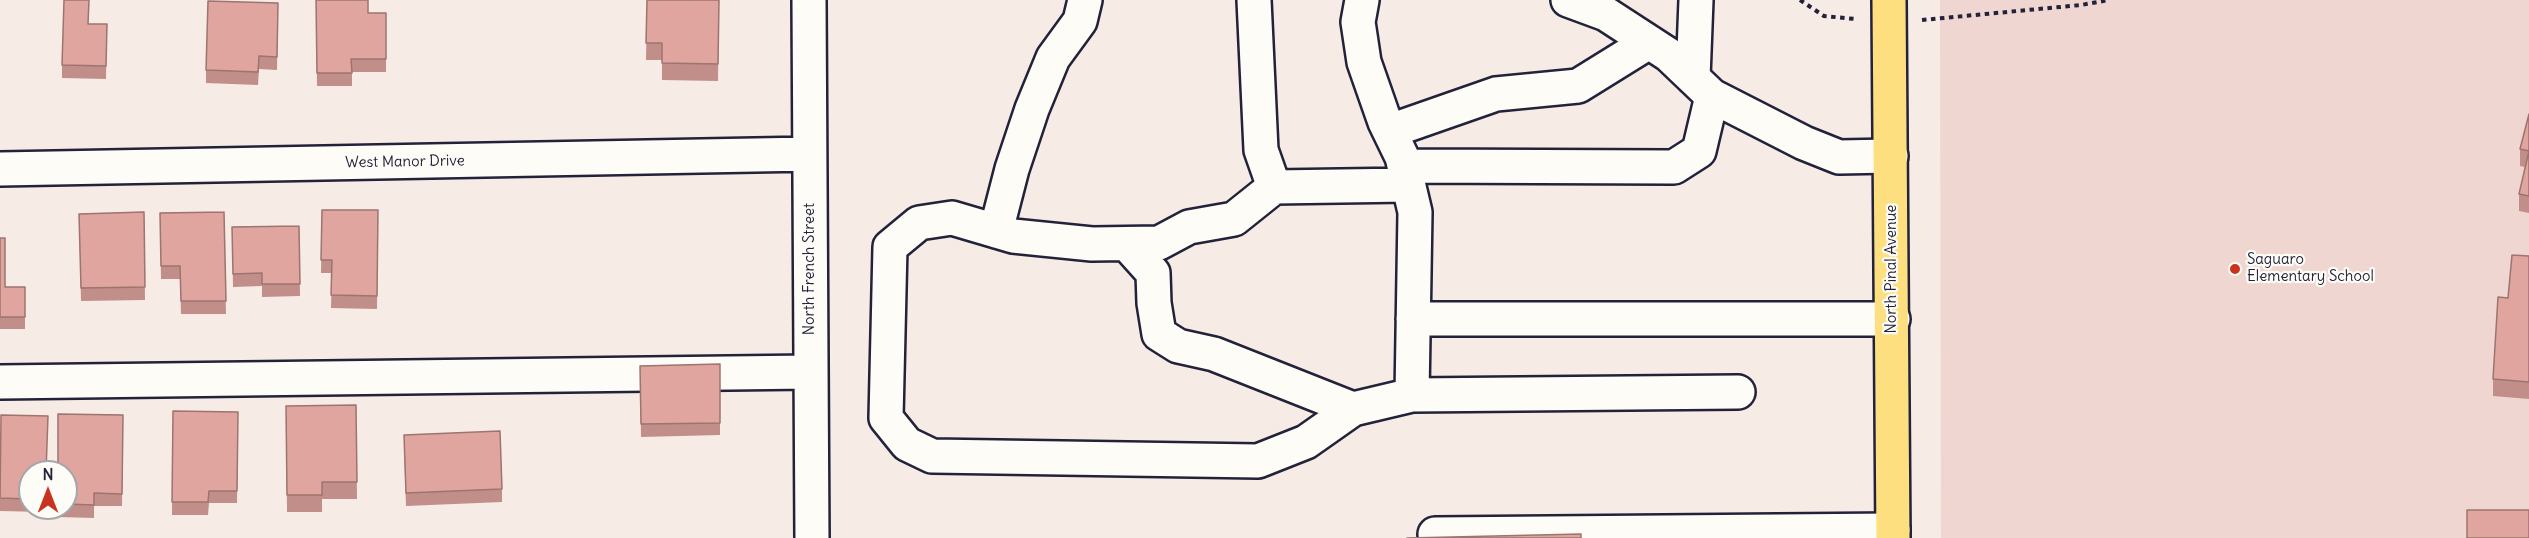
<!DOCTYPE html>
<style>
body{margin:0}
#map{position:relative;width:2529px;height:538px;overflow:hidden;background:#f7ebe5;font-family:Delius,sans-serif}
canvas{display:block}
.north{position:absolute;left:18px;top:460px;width:60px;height:60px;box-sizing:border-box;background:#fdfcf7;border:2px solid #a5a5ac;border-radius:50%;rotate:0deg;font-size:16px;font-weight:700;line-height:24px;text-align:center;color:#22223b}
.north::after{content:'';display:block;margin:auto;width:21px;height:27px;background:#c8321e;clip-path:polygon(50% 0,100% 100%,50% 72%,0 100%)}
</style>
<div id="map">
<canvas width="2529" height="538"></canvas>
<div class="north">N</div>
</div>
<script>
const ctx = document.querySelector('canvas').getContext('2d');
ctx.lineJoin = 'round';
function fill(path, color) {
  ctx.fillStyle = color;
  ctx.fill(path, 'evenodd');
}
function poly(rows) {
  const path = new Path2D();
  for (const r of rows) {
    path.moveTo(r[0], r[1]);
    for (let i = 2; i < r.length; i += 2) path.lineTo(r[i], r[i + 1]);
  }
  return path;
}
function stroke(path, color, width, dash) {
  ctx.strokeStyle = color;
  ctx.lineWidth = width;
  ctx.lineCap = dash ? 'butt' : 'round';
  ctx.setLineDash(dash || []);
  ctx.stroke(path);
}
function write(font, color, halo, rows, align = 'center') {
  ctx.font = font + ' Delius,sans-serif';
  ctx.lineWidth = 4.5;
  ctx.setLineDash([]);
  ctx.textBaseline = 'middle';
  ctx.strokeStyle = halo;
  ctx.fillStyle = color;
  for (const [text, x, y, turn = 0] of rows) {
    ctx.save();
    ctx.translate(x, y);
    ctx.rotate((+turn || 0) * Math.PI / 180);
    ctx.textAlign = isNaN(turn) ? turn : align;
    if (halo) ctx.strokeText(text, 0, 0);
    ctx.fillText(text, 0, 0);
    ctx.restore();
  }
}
const built = poly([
 [1940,0,2529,0,2529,538,1941,538]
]);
const path = poly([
 [1800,0,1824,16,1855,19],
 [1922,20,2081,5,2109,0]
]);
const minor = poly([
 [809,0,812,538],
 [1254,0,1261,150,1274,187],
 [1362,0,1358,22,1364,62,1385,122,1402,157,1415,212,1412,395],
 [1568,0,1606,14,1669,55,1712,96,1804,143,1839,157,1891,156],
 [1693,78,1696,0],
 [1390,131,1496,94,1578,86,1649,42],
 [1404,166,1674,167,1699,151,1712,96],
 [0,169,809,154],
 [1408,185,1274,187,1234,219,1189,227,1159,243,1092,244,1013,236,952,218,919,223,890,247,886,418,907,444,932,456,1258,461,1306,442,1353,409,1412,395,1738,392],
 [996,231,1012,169,1032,109,1053,58,1080,21,1085,0],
 [1127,244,1153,273,1154,303,1159,334,1178,346,1214,354,1353,409],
 [1413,319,1893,319],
 [0,382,810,372],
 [1435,534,1893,530]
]);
const major = poly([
 [1889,0,1893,538]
]);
const wall = poly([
 [316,0,368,13,386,13,386,72,352,72,352,86,317,86],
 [647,0,719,0,718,81,662,80,662,60,646,60],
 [278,3,277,70,259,69,258,85,206,83,206,70],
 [89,24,107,24,106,79,62,78,62,65],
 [2529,114,2529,213,2519,211,2519,194,2525,167,2520,166,2520,149],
 [322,210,378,210,377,309,331,308,332,273,321,273],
 [144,212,145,300,81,301,79,214],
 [224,212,226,314,181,314,180,279,161,279,160,213],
 [299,226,300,296,262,297,262,286,233,287,232,227],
 [0,238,5,287,25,287,25,329,0,329],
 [2529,256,2529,399,2493,396,2493,379,2508,298],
 [720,364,720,435,641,437,640,366],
 [356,405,357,499,322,499,322,512,287,512,286,406],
 [173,411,238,412,237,503,209,503,208,515,172,515],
 [123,415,122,506,94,506,94,518,58,517,58,508,66,508,66,472],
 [0,440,30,472,30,508,45,508,45,512,0,511],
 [404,448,502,489,502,502,406,506]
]);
const building = poly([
 [64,0,89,0,88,24,107,24,106,66,62,65,64,0],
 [316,0,368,0,368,13,386,13,386,59,351,59,352,73,317,73,316,0],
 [647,0,719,0,718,64,662,63,662,43,646,43,647,0],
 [208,1,278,3,277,57,259,56,258,72,206,70,208,1],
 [2529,114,2529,196,2519,194,2529,151,2520,149,2529,114],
 [322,210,378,210,377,296,331,295,332,260,321,260,322,210],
 [144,212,145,287,81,288,79,214,144,212],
 [224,212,226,301,181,301,180,266,161,266,160,213,224,212],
 [299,226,300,284,262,284,262,273,233,274,232,227,299,226],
 [0,238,5,238,5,287,25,287,25,317,0,317,0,238],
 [2512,255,2529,256,2529,382,2493,379,2498,297,2508,298,2512,255],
 [720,364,720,423,641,424,640,366,720,364],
 [356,405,357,482,322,482,322,495,287,495,286,406,356,405],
 [173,411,238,412,237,491,209,491,208,502,172,502,173,411],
 [58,414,123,415,122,494,94,493,94,505,66,504,66,472,58,472,58,414],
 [1,415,48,416,46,472,30,472,30,499,0,498,1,415],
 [500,431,502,489,406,493,404,435,500,431],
 [2467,510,2529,510,2529,538,2467,538,2467,510],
 [1581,534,1581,538,1407,538,1581,534]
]);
const markers = [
 [2235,269,6,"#c8321e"]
];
const streetNames = [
 ["West Manor Drive",405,162,-1],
 ["North French Street",810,269,-90],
 ["North Pinal Avenue",1892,269,-90]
];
const poiNames = [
 ["Saguaro",2247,260],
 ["Elementary School",2247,277]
];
fill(built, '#f0d6d0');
stroke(minor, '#22223b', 38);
stroke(major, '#22223b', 38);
stroke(path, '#22223b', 4, [4.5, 4.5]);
stroke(minor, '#fdfcf7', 33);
stroke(major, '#fedf80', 33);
fill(wall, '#c18e89');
fill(building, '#e0a59f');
stroke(building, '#9d746f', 1.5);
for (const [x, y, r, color] of markers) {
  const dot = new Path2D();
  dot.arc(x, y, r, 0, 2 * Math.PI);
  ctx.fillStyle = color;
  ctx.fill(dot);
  stroke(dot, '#fdfcf7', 2);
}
write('15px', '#22223b', '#fdfcf7', streetNames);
write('15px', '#22223b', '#fdfcf7', poiNames, 'left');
</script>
